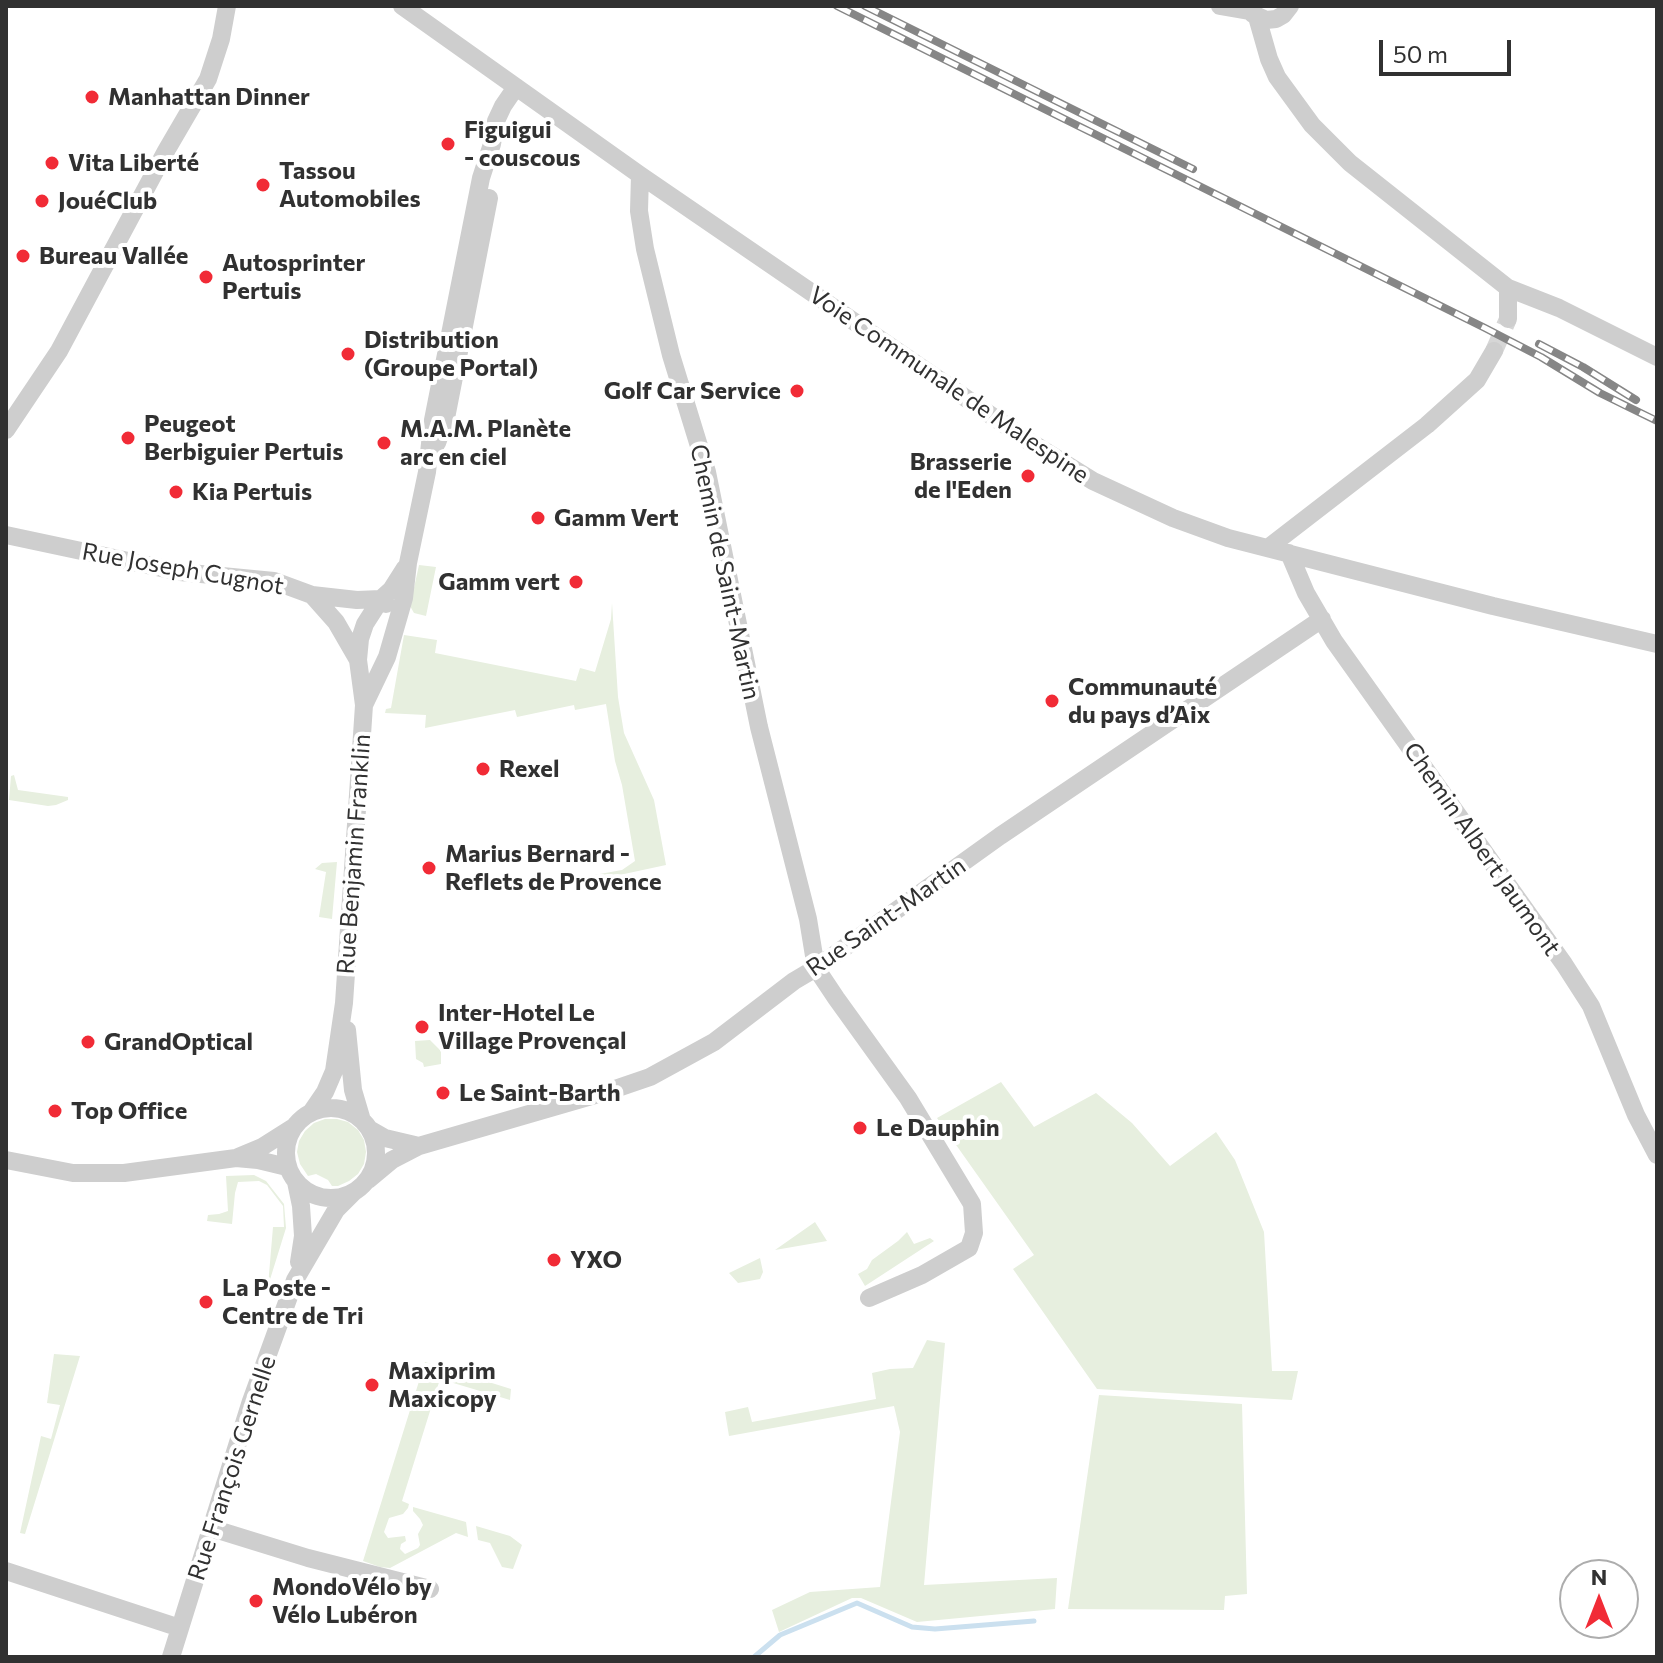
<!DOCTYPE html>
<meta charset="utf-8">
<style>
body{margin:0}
#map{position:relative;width:1663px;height:1663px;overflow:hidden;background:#fff;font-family:Commissioner,sans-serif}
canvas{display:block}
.frame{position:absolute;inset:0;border:8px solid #313131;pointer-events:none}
.north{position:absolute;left:1559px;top:1559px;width:80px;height:80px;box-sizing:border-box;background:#fff;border:2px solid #adadad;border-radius:50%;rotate:0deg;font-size:22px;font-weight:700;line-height:32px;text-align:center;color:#313131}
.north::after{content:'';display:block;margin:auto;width:28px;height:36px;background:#f12b36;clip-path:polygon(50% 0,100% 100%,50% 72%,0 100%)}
.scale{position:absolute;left:1379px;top:40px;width:132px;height:36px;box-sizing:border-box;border:4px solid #313131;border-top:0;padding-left:10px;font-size:24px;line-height:28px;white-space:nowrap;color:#313131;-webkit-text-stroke:6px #fff;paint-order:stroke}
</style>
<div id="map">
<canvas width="1663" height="1663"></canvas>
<div class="frame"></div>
<div class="north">N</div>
<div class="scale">50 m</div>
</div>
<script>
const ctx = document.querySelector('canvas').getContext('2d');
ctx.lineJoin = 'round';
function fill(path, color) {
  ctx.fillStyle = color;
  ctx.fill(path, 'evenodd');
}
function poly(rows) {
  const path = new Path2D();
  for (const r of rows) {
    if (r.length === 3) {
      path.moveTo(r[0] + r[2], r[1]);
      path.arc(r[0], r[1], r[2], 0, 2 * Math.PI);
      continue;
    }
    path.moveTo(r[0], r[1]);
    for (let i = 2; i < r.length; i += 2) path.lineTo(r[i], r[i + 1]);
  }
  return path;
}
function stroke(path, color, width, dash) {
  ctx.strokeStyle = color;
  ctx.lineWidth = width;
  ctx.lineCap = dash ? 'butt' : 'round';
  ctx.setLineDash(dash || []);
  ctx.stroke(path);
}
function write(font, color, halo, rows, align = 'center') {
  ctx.font = font + ' Commissioner,sans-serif';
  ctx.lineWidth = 8;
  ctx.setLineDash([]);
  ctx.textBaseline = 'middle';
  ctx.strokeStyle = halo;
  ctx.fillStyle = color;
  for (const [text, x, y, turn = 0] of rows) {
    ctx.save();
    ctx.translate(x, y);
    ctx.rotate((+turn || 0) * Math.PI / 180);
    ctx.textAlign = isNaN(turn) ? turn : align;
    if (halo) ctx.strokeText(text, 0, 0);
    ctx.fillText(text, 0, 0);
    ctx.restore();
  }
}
const green = poly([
 [419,565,436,567,426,616,414,613,410,606],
 [612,603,618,697,624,733,654,800,666,865,573,885,572,879,622,870,635,861,622,785,615,761,606,704,575,710,574,705,517,717,515,710,425,728,426,715,385,713,386,709,391,708,404,635,437,640,435,653,576,681,580,668,595,672,611,619],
 [14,775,18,790,68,797,68,800,56,805,48,806,9,800,11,776],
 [337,862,332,919,319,917,326,872,315,869,322,863],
 [430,1040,441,1051,441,1064,424,1067,423,1063,416,1059,415,1041],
 [1001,1082,1034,1127,1096,1093,1132,1123,1170,1166,1216,1132,1235,1160,1264,1232,1272,1371,1298,1371,1292,1400,1097,1389,1013,1269,1034,1255,937,1118],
 [325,1119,337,1119,348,1122,358,1130,364,1140,366,1152,364,1164,358,1174,349,1181,338,1186,332,1186,328,1180,316,1174,308,1176,300,1164,297,1152,299,1141,305,1131,314,1123],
 [254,1175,266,1181,284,1204,286,1228,268,1286,273,1227,284,1227,283,1206,267,1185,259,1181,238,1182,235,1193,232,1224,207,1221,208,1215,219,1214,228,1211,226,1176],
 [815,1222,827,1241,775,1250],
 [907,1232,914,1244,930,1238,934,1241,865,1286,858,1274,867,1269,872,1260,898,1241],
 [760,1258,763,1272,760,1279,738,1283,729,1273],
 [927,1340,945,1343,924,1585,1057,1578,1055,1609,917,1622,861,1598,852,1598,779,1632,772,1610,810,1592,880,1587,900,1432,894,1406,729,1436,725,1412,748,1407,752,1422,876,1399,872,1373,890,1369,913,1368],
 [54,1354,80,1356,25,1534,20,1533,41,1436,51,1439,60,1405,47,1403],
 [425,1362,511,1389,510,1400,440,1379,402,1501,409,1504,408,1508,403,1514,389,1518,384,1532,388,1538,405,1536,406,1541,401,1544,400,1549,405,1554,418,1548,420,1545,418,1534,423,1525,420,1519,413,1511,413,1507,466,1522,468,1537,456,1533,390,1568,380,1567,363,1561],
 [1099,1395,1242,1404,1247,1594,1225,1596,1224,1610,1068,1609],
 [476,1526,510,1536,522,1545,513,1569,502,1567,490,1543,478,1540]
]);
const stream = poly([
 [754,1657,780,1635,857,1603,912,1627,935,1629,1034,1621]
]);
const minorTunnel = poly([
 [1494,351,1508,319]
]);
const minor = poly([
 [402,6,640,175,1027,440,1093,481,1173,518,1228,538,1493,606,1657,644],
 [1220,6,1249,11],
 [1246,6,1253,14,1266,20,1276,19,1283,15,1290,6],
 [1257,17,1269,59,1277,77,1312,125,1350,163,1508,288,1559,308,1657,357],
 [640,175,639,211,645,249,671,355,707,472,759,727,808,919,816,968,836,998,908,1098,972,1204,974,1233,969,1248,922,1275,869,1298],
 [1508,319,1508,288],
 [6,430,59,351,166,151,208,79,221,39,227,6],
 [437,443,446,418,489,198],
 [6,535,180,572,274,581,312,595,357,600,381,599,386,604],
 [1269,547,1427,425,1477,380,1494,351],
 [1289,553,1306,593,1334,641,1564,964,1591,1006,1636,1115,1657,1155],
 [312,595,336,622,358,660],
 [364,705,387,657,404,598,408,563,427,472,432,425,481,178,492,144,496,121,503,106,516,87],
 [347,1030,353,1090,361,1117],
 [331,1153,45],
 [312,1111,325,1092,334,1071,344,1003,364,705,358,660,360,639,365,624,381,599,391,590,405,568],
 [371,1130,385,1138,419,1146],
 [238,1157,262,1147,292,1128],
 [6,1160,73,1173,124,1173,236,1158,258,1160,287,1167],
 [368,1180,392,1160,419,1146,612,1090,650,1077,714,1042,794,981,816,968,1000,836,1322,619],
 [296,1182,301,1206,303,1236,299,1262],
 [211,1528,308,1558,430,1589],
 [6,1571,180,1628],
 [171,1657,251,1401,295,1280,336,1210,355,1191]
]);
const rail = poly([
 [837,6,1485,328,1541,357,1600,393,1657,421],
 [865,6,1193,169],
 [1539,344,1583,367,1636,400]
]);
const markers = [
 [92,97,8,"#f12b36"],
 [448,144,8,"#f12b36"],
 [52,163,8,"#f12b36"],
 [263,185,8,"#f12b36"],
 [42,201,8,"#f12b36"],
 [23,256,8,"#f12b36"],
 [206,277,8,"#f12b36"],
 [348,354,8,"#f12b36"],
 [797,391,8,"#f12b36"],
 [128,438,8,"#f12b36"],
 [384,443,8,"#f12b36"],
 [1028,476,8,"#f12b36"],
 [176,492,8,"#f12b36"],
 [538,518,8,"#f12b36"],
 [576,582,8,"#f12b36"],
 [1052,701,8,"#f12b36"],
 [483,769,8,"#f12b36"],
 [429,868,8,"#f12b36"],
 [422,1027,8,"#f12b36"],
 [88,1042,8,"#f12b36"],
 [443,1093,8,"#f12b36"],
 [55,1111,8,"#f12b36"],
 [860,1128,8,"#f12b36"],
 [554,1260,8,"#f12b36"],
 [206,1302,8,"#f12b36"],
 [372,1385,8,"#f12b36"],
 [256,1601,8,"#f12b36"]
];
const poiNames = [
 ["Manhattan Dinner",108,97],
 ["Figuigui",464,130],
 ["- couscous",464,158],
 ["Vita Liberté",68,163],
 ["Tassou",279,171],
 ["Automobiles",279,199],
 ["JouéClub",58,201],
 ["Bureau Vallée",39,256],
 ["Autosprinter",222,263],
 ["Pertuis",222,291],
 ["Distribution",364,340],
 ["(Groupe Portal)",364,368],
 ["Golf Car Service",781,391,"right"],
 ["Peugeot",144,424],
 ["Berbiguier Pertuis",144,452],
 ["M.A.M. Planète",400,429],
 ["arc en ciel",400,457],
 ["Brasserie",1012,462,"right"],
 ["de l'Eden",1012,490,"right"],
 ["Kia Pertuis",192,492],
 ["Gamm Vert",554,518],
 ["Gamm vert",560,582,"right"],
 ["Communauté",1068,687],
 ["du pays d’Aix",1068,715],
 ["Rexel",499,769],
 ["Marius Bernard -",445,854],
 ["Reflets de Provence",445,882],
 ["Inter-Hotel Le",438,1013],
 ["Village Provençal",438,1041],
 ["GrandOptical",104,1042],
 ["Le Saint-Barth",459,1093],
 ["Top Office",71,1111],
 ["Le Dauphin",876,1128],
 ["YXO",570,1260],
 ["La Poste -",222,1288],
 ["Centre de Tri",222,1316],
 ["Maxiprim",388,1371],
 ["Maxicopy",388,1399],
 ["MondoVélo by",272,1587],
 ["Vélo Lubéron",272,1615]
];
const streetNames = [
 ["Voie Communale de Malespine",949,385,34],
 ["Rue Joseph Cugnot",183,569,10],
 ["Chemin de Saint-Martin",725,572,78],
 ["Chemin Albert Jaumont",1482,849,55],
 ["Rue Benjamin Franklin",354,854,-86],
 ["Rue Saint-Martin",886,917,-35],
 ["Rue François Gernelle",232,1468,-72]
];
fill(green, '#e7efdf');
stroke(stream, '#cbe0ef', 5);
stroke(minorTunnel, '#d6d6d6', 18, [18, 9]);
stroke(minor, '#cecece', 18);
stroke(rail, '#868686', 8);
stroke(rail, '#fff', 5, [15]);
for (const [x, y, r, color] of markers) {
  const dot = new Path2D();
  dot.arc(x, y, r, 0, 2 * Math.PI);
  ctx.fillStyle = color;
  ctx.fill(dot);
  stroke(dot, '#fff', 3);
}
write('bold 24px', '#313131', '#fff', poiNames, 'left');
write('24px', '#313131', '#fff', streetNames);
</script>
